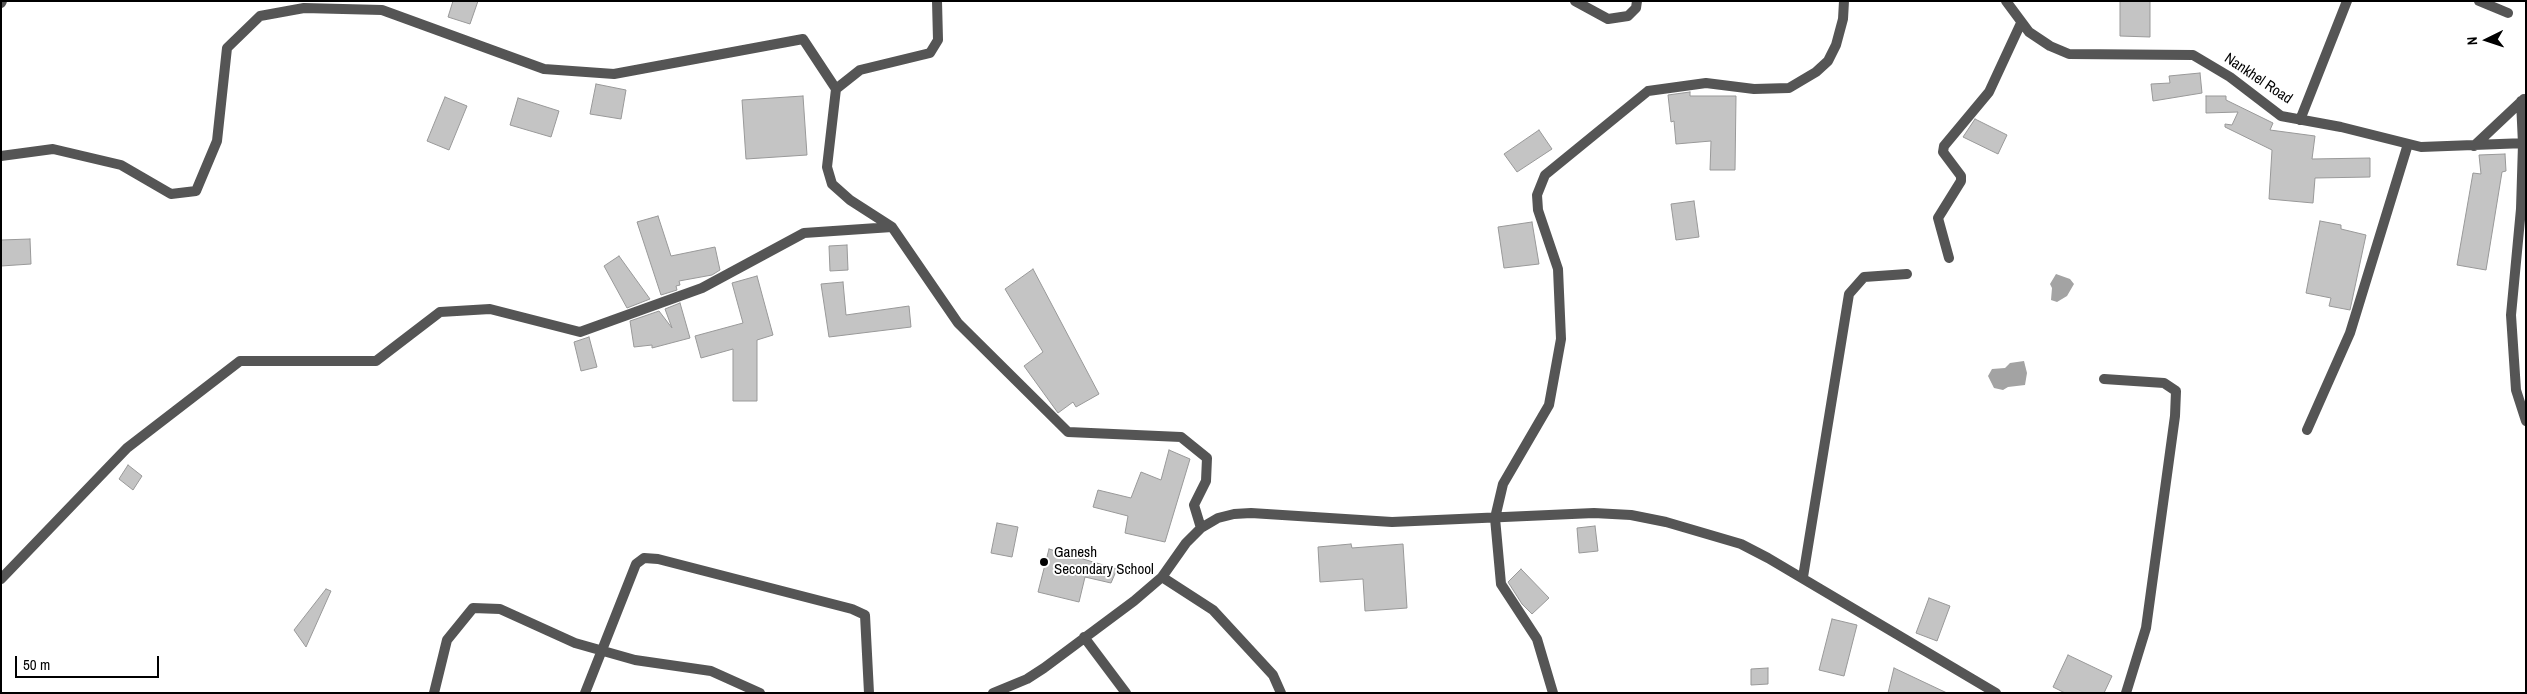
<!DOCTYPE html>
<style>
body{margin:0}
#map{position:relative;width:2527px;height:694px;overflow:hidden;background:#fff;font-family:"Archivo Narrow",sans-serif}
canvas{display:block}
.frame{position:absolute;inset:0;border:2px solid #000;pointer-events:none}
.north{position:absolute;left:2462px;top:15px;width:50px;height:50px;-webkit-text-stroke:4px #fff;paint-order:stroke;rotate:266deg;font-size:14px;font-weight:700;line-height:20px;text-align:center;color:#000}
.north::after{content:'';display:block;margin:auto;width:18px;height:22px;background:#000;clip-path:polygon(50% 0,100% 100%,50% 72%,0 100%)}
.scale{position:absolute;left:15px;top:656px;width:144px;height:22px;box-sizing:border-box;border:2px solid #000;border-top:0;padding-left:6px;font-size:15px;line-height:18px;white-space:nowrap;color:#000;-webkit-text-stroke:4px #fff;paint-order:stroke}
</style>
<div id="map">
<canvas width="2527" height="694"></canvas>
<div class="frame"></div>
<div class="north">N</div>
<div class="scale">50 m</div>
</div>
<script>
const ctx = document.querySelector('canvas').getContext('2d');
ctx.lineJoin = 'round';
function fill(path, color) {
  ctx.fillStyle = color;
  ctx.fill(path, 'evenodd');
}
function poly(rows) {
  const path = new Path2D();
  for (const r of rows) {
    path.moveTo(r[0], r[1]);
    for (let i = 2; i < r.length; i += 2) path.lineTo(r[i], r[i + 1]);
  }
  return path;
}
function stroke(path, color, width, dash) {
  ctx.strokeStyle = color;
  ctx.lineWidth = width;
  ctx.lineCap = dash ? 'butt' : 'round';
  ctx.setLineDash(dash || []);
  ctx.stroke(path);
}
function write(font, color, halo, rows, align = 'center') {
  ctx.font = font + ' "Archivo Narrow",sans-serif';
  ctx.lineWidth = 4;
  ctx.setLineDash([]);
  ctx.textBaseline = 'middle';
  ctx.strokeStyle = halo;
  ctx.fillStyle = color;
  for (const [text, x, y, turn = 0] of rows) {
    ctx.save();
    ctx.translate(x, y);
    ctx.rotate((+turn || 0) * Math.PI / 180);
    ctx.textAlign = isNaN(turn) ? turn : align;
    if (halo) ctx.strokeText(text, 0, 0);
    ctx.fillText(text, 0, 0);
    ctx.restore();
  }
}
const water = poly([
 [2056,274,2070,279,2074,284,2067,296,2057,302,2051,300,2052,288,2050,284],
 [2024,361,2027,373,2025,385,2008,387,2003,390,1994,388,1988,376,1992,369,2005,368,2010,363]
]);
const building = poly([
 [453,1,478,1,470,24,448,17,453,1],
 [2120,1,2150,1,2150,37,2120,36,2120,1],
 [2200,73,2202,93,2153,101,2151,84,2170,83,2169,76,2200,73],
 [596,84,626,90,621,119,590,114,596,84],
 [1690,92,1690,96,1736,96,1735,170,1710,170,1711,141,1676,144,1674,121,1671,122,1668,95,1690,92],
 [803,96,807,155,746,159,742,100,803,96],
 [2206,96,2226,96,2226,100,2273,123,2270,130,2315,136,2312,159,2370,158,2370,177,2315,178,2313,203,2269,199,2272,150,2225,127,2225,124,2232,125,2238,112,2206,113,2206,96],
 [445,97,467,106,449,150,427,141,445,97],
 [518,98,559,111,551,137,510,125,518,98],
 [1975,119,2007,135,1998,154,1963,137,1975,119],
 [1539,130,1552,149,1517,172,1504,154,1539,130],
 [2505,154,2506,171,2502,172,2486,270,2457,265,2473,173,2481,174,2479,155,2505,154],
 [1694,201,1699,237,1676,240,1671,204,1694,201],
 [658,216,671,256,715,247,720,270,712,275,679,281,680,285,676,286,677,290,661,295,637,222,658,216],
 [2320,221,2341,225,2341,229,2366,235,2350,310,2329,306,2331,298,2306,293,2320,221],
 [1532,222,1539,264,1504,268,1498,227,1532,222],
 [30,239,31,264,1,266,1,240,30,239],
 [847,245,848,270,830,271,829,246,847,245],
 [619,256,650,299,627,308,604,266,619,256],
 [1033,269,1099,394,1076,407,1073,402,1058,413,1024,366,1043,352,1005,289,1033,269],
 [757,276,773,335,757,340,757,401,733,401,733,349,701,358,695,336,743,323,732,283,757,276],
 [843,282,846,315,909,306,911,327,829,337,821,284,843,282],
 [680,303,690,338,652,348,652,345,634,347,630,321,659,311,672,328,665,309,680,303],
 [589,337,597,367,581,371,574,342,589,337],
 [1169,450,1190,459,1165,542,1125,533,1128,516,1093,507,1098,490,1131,498,1141,472,1161,480,1169,450],
 [128,465,142,476,133,490,119,479,128,465],
 [997,523,1018,527,1012,557,991,553,997,523],
 [1595,526,1598,551,1579,553,1577,528,1595,526],
 [1351,544,1352,548,1403,544,1407,608,1365,611,1363,579,1320,582,1318,547,1351,544],
 [1049,549,1117,569,1111,583,1085,577,1079,602,1038,592,1049,549],
 [1521,569,1549,598,1532,614,1522,604,1508,582,1521,569],
 [326,589,331,591,306,647,294,630,326,589],
 [1929,598,1950,606,1937,641,1916,633,1929,598],
 [1832,619,1857,625,1844,676,1819,670,1832,619],
 [2068,655,2112,676,2104,693,2065,693,2053,687,2068,655],
 [1768,668,1768,684,1751,685,1751,669,1768,668],
 [1894,668,1947,693,1888,693,1894,668]
]);
const minor = poly([
 [1575,1,1608,19,1628,16,1636,8,1637,1],
 [2006,1,2029,32,2050,46,2069,54,2193,55,2230,77,2281,116,2341,127,2421,147,2526,143],
 [2479,1,2508,13],
 [1,3,2,1],
 [836,89,860,70,930,53,938,40,937,1],
 [2521,101,2523,144,2521,209,2511,315,2516,390,2526,421],
 [2300,120,2347,1],
 [2474,146,2524,99],
 [1,156,53,149,121,165,171,194,196,191,217,141,227,48,260,16,304,8,382,10,544,69,614,74,803,39,836,89,827,167,832,184,850,200,892,227],
 [1949,258,1938,218,1961,181,1961,176,1943,152,1944,146,1989,92,2021,23],
 [2104,379,2164,383,2176,391,2175,416,2146,628,2126,693],
 [2307,430,2350,333,2408,144],
 [1162,577,1213,610,1273,675,1281,693],
 [1803,577,1849,294,1864,277,1907,274],
 [1,579,127,448,240,361,376,361,440,312,490,309,580,332,702,288,804,233,892,227,958,323,1068,432,1181,437,1207,458,1206,481,1194,505,1201,528],
 [1084,637,1126,693],
 [434,693,447,640,473,608,500,609,575,643,635,660,711,671,760,693],
 [585,693,636,564,644,558,658,559,852,609,865,615,869,693],
 [993,693,1027,679,1044,668,1134,601,1162,577,1186,543,1201,528,1218,518,1234,514,1251,513,1392,522,1594,513,1631,515,1666,522,1741,544,1768,558,1996,693],
 [1553,693,1537,639,1501,584,1495,518,1503,484,1549,405,1561,339,1558,269,1538,210,1537,195,1545,175,1648,91,1706,83,1754,89,1789,88,1816,72,1828,61,1836,45,1843,19,1844,1]
]);
const markers = [
 [1044,562,5,"#000"]
];
const streetNames = [
 ["Nankhel Road",2258,79,34]
];
const poiNames = [
 ["Ganesh",1054,553],
 ["Secondary School",1054,570]
];
fill(water, '#a3a3a3');
fill(building, '#c4c4c4');
stroke(building, '#999', 1);
stroke(minor, '#555', 10);
for (const [x, y, r, color] of markers) {
  const dot = new Path2D();
  dot.arc(x, y, r, 0, 2 * Math.PI);
  ctx.fillStyle = color;
  ctx.fill(dot);
  stroke(dot, '#fff', 2);
}
write('15px', '#000', '#fff', streetNames);
write('15px', '#000', '#fff', poiNames, 'left');
</script>
